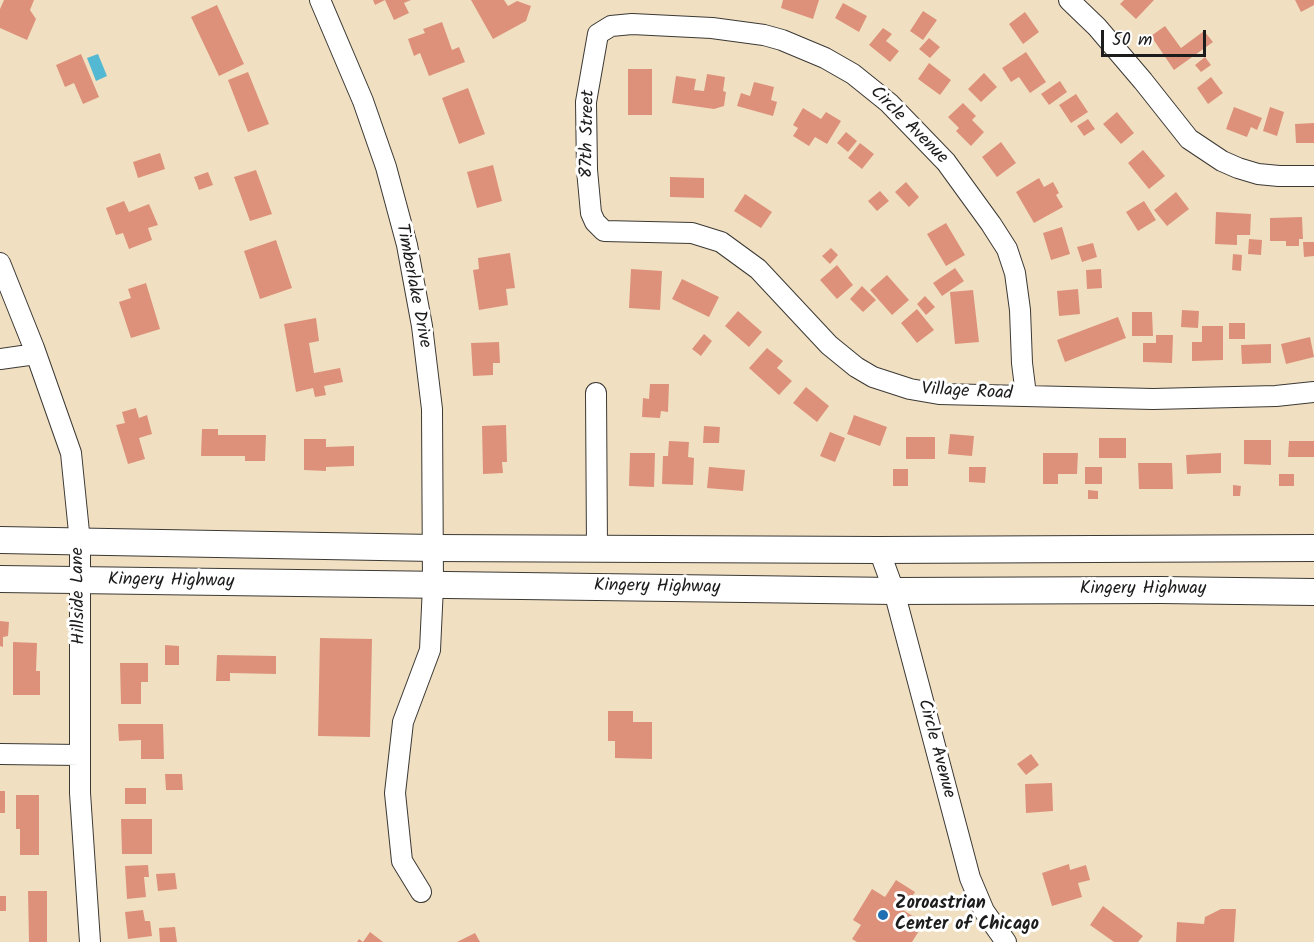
<!DOCTYPE html>
<style>
body{margin:0}
#map{position:relative;width:1314px;height:942px;overflow:hidden;background:#f0e0c1;font-family:Kalam,sans-serif}
canvas{display:block}
.scale{position:absolute;left:1101px;top:30px;width:105px;height:27px;box-sizing:border-box;border:3px solid #1c1c1c;border-top:0;padding-left:8px;font-size:18px;line-height:21px;white-space:nowrap;color:#1c1c1c;-webkit-text-stroke:4px #fff;paint-order:stroke}
</style>
<div id="map">
<canvas width="1314" height="942"></canvas>
<div class="scale">50 m</div>
</div>
<script>
const ctx = document.querySelector('canvas').getContext('2d');
ctx.lineJoin = 'round';
function fill(path, color) {
  ctx.fillStyle = color;
  ctx.fill(path, 'evenodd');
}
function poly(rows) {
  const path = new Path2D();
  for (const r of rows) {
    path.moveTo(r[0], r[1]);
    for (let i = 2; i < r.length; i += 2) path.lineTo(r[i], r[i + 1]);
  }
  return path;
}
function stroke(path, color, width, dash) {
  ctx.strokeStyle = color;
  ctx.lineWidth = width;
  ctx.lineCap = dash ? 'butt' : 'round';
  ctx.setLineDash(dash || []);
  ctx.stroke(path);
}
function write(font, color, halo, rows, align = 'center') {
  ctx.font = font + ' Kalam,sans-serif';
  ctx.lineWidth = 6;
  ctx.setLineDash([]);
  ctx.textBaseline = 'middle';
  ctx.strokeStyle = halo;
  ctx.fillStyle = color;
  for (const [text, x, y, turn = 0] of rows) {
    ctx.save();
    ctx.translate(x, y);
    ctx.rotate((+turn || 0) * Math.PI / 180);
    ctx.textAlign = isNaN(turn) ? turn : align;
    if (halo) ctx.strokeText(text, 0, 0);
    ctx.fillText(text, 0, 0);
    ctx.restore();
  }
}
const water = poly([
 [98,54,107,76,96,81,87,58]
]);
const building = poly([
 [4,0,34,0,30,10,36,19,27,40,0,28,0,9],
 [373,0,411,0,404,3,409,13,394,20,385,0,375,5],
 [471,0,504,0,508,6,517,1,531,6,526,21,493,39],
 [783,0,819,0,813,19,781,8],
 [1124,0,1154,0,1136,19,1120,4],
 [1295,0,1314,0,1314,5,1301,12],
 [843,3,867,16,859,32,835,18],
 [217,5,244,64,219,76,191,17],
 [923,11,937,20,923,40,910,31],
 [1025,12,1039,32,1023,44,1009,24],
 [442,22,452,50,459,47,465,62,429,76,420,53,414,56,408,39,425,33,423,29],
 [1165,26,1181,48,1204,31,1213,42,1174,70,1151,36],
 [883,28,892,34,886,41,899,51,890,62,869,45],
 [929,38,940,47,930,58,919,49],
 [1026,52,1046,82,1030,93,1019,77,1011,82,1002,68],
 [81,54,99,97,83,104,74,83,65,87,56,65],
 [1205,57,1211,65,1201,72,1195,65],
 [929,63,951,80,940,95,918,79],
 [628,69,652,69,652,115,628,115],
 [248,72,269,124,248,132,228,80],
 [984,73,997,87,981,102,968,89],
 [707,74,725,77,723,91,726,92,724,106,714,109,672,103,676,76,696,79,694,90,704,91],
 [1211,77,1223,93,1208,104,1197,88],
 [1060,81,1067,92,1049,105,1041,94],
 [754,82,774,87,771,100,777,102,773,116,737,106,741,93,750,96],
 [468,88,485,134,459,144,442,98],
 [1076,94,1088,112,1071,123,1059,105],
 [963,103,976,116,972,120,984,132,971,146,956,131,959,128,948,117],
 [1234,107,1262,118,1257,130,1251,127,1247,137,1226,129],
 [1270,107,1284,112,1277,136,1263,131],
 [803,108,821,119,826,112,841,121,827,144,815,137,809,146,793,136,798,128,793,125],
 [1117,112,1134,133,1121,144,1103,124],
 [1088,119,1095,129,1084,136,1077,126],
 [1314,123,1314,143,1296,143,1295,124],
 [846,132,857,141,848,152,837,143],
 [1001,142,1016,163,997,177,982,157],
 [860,143,874,154,862,169,848,158],
 [1143,150,1165,176,1149,189,1128,163],
 [160,153,165,169,138,178,133,162],
 [493,165,502,201,477,208,467,172],
 [256,170,272,214,250,221,234,177],
 [208,172,213,185,199,190,194,177],
 [670,177,704,178,704,198,670,197],
 [1039,178,1044,187,1053,182,1059,193,1056,195,1063,207,1034,223,1016,192],
 [906,182,919,197,909,207,895,192],
 [880,191,889,201,877,211,868,201],
 [1176,192,1189,209,1167,226,1154,210],
 [745,194,772,212,761,228,734,211],
 [124,201,129,212,149,204,158,225,148,228,152,240,129,249,123,233,116,235,106,208],
 [1144,201,1156,220,1138,231,1126,212],
 [1216,212,1251,214,1250,235,1237,235,1237,245,1215,244],
 [1302,217,1303,239,1299,239,1299,246,1286,246,1286,241,1270,241,1270,218],
 [946,223,965,255,946,266,927,234],
 [1062,227,1070,254,1051,260,1043,233],
 [1249,239,1262,240,1261,255,1248,254],
 [276,240,292,288,260,299,244,251],
 [1303,242,1314,242,1314,256,1304,257],
 [1093,243,1097,257,1082,262,1077,247],
 [831,248,838,255,830,264,822,256],
 [510,253,515,288,506,289,508,305,479,310,473,270,479,269,478,258],
 [1233,254,1242,255,1241,271,1232,270],
 [837,265,853,285,837,299,820,280],
 [955,268,964,281,942,296,933,283],
 [631,269,662,271,660,310,629,308],
 [1101,269,1102,288,1087,289,1086,270],
 [887,275,909,300,892,315,870,290],
 [682,279,719,297,709,317,672,299],
 [146,283,160,329,131,338,119,302,131,298,128,289],
 [862,286,876,300,863,312,850,299],
 [1078,289,1080,314,1059,316,1057,291],
 [973,290,979,342,955,344,950,292],
 [925,296,935,307,926,315,917,304],
 [917,309,934,330,917,343,901,323],
 [1182,310,1199,311,1198,328,1181,327],
 [738,311,762,332,749,347,725,326],
 [1132,312,1152,312,1153,336,1132,336],
 [1118,317,1126,338,1065,362,1057,340],
 [316,318,319,341,309,343,314,373,340,368,343,382,324,386,326,395,315,397,313,388,296,392,284,324],
 [1229,323,1245,323,1245,339,1229,339],
 [1202,326,1223,326,1223,360,1192,361,1192,342,1202,342],
 [704,334,712,341,701,356,692,349],
 [1156,335,1173,335,1172,363,1143,362,1143,343,1156,343],
 [1310,337,1314,357,1286,364,1281,344],
 [499,342,500,363,493,363,493,375,473,376,471,343],
 [1271,344,1271,363,1242,364,1241,345],
 [767,348,783,361,777,368,792,381,779,395,749,368],
 [650,384,669,384,668,412,661,411,660,418,642,417,643,398,649,399],
 [806,387,829,406,817,422,793,403],
 [136,408,139,418,147,415,152,434,139,438,145,459,128,464,116,425,125,423,122,412],
 [854,415,887,427,880,446,847,434],
 [506,425,507,462,502,462,503,473,483,474,482,426],
 [704,426,720,427,719,443,703,443],
 [202,429,218,429,218,435,266,435,265,461,245,461,245,456,201,456],
 [830,432,845,438,835,462,820,456],
 [950,434,974,436,972,456,948,454],
 [906,437,935,437,935,459,906,459],
 [1099,438,1126,438,1126,458,1099,458],
 [304,439,326,439,326,447,354,446,354,466,326,467,326,471,304,470],
 [1244,440,1271,440,1271,465,1244,464],
 [669,441,689,442,688,457,694,458,693,485,662,484,663,456,668,456],
 [1289,441,1314,441,1314,457,1288,457],
 [630,453,655,453,654,487,629,486],
 [1043,453,1078,453,1077,474,1058,474,1058,484,1043,484],
 [1221,453,1221,473,1187,474,1186,455],
 [1138,463,1172,463,1173,489,1139,489],
 [709,467,745,470,743,491,707,488],
 [969,467,986,467,985,483,969,482],
 [1085,467,1102,467,1102,484,1085,484],
 [893,469,908,469,908,486,893,486],
 [1279,474,1294,474,1294,486,1279,486],
 [1233,485,1241,486,1240,496,1233,496],
 [1088,490,1098,491,1098,499,1088,499],
 [0,621,9,622,8,636,3,637,3,647,0,646],
 [320,638,372,639,370,737,318,736],
 [13,642,37,643,36,671,40,671,40,695,13,695],
 [165,645,179,646,179,665,165,665],
 [217,655,276,656,276,674,230,673,230,681,216,681],
 [120,663,148,663,148,682,141,682,141,704,121,704],
 [608,711,633,711,633,722,652,722,652,759,615,758,615,741,608,741],
 [118,724,163,724,164,759,141,759,141,740,119,741],
 [1031,754,1039,765,1026,775,1017,764],
 [165,774,182,774,183,790,166,790],
 [1052,783,1053,811,1026,813,1025,784],
 [125,788,146,788,146,804,125,804],
 [0,791,5,791,5,813,0,813],
 [16,795,39,795,39,855,20,855,20,829,16,829],
 [121,819,152,819,152,854,122,854],
 [1069,864,1070,870,1086,865,1090,880,1078,883,1082,897,1052,906,1042,873],
 [148,865,149,877,144,877,146,897,127,899,125,866],
 [175,873,177,889,158,891,156,874],
 [896,880,915,892,903,910,924,923,912,942,857,942,852,939,861,925,853,920,872,889,885,897],
 [28,891,47,891,47,942,29,942],
 [0,896,6,896,6,911,0,911],
 [1103,906,1143,936,1138,942,1114,942,1090,925],
 [1221,909,1236,909,1234,942,1176,942,1177,922,1204,924,1205,917],
 [143,910,145,921,150,921,152,936,128,939,125,912],
 [175,927,177,942,160,942,159,928],
 [370,932,383,942,357,942,359,939,363,942],
 [475,933,480,942,457,942]
]);
const minor = poly([
 [320,0,363,101,386,167,407,245,422,326,432,409,433,586,430,650,403,722,395,793,402,861,421,892],
 [1069,0,1097,27,1143,81,1189,139,1222,161,1238,168,1258,174,1279,176,1314,176],
 [0,263,34,348,71,453,80,542,80,793,90,942],
 [0,359,36,354],
 [596,393,597,548],
 [1026,395,1022,363,1020,310,1015,273,1007,249,991,224,946,162,889,103,853,74,825,58,782,40,764,35,712,28,632,24,611,26,598,34,586,102,587,170,591,213,595,222,604,231,692,233,721,242,758,269,829,345,856,367,873,377,910,389,939,394,1153,399,1276,396,1314,392],
 [879,550,894,591,970,878,984,911,1006,942],
 [0,754,80,755]
]);
const major = poly([
 [0,540,433,548,879,550,1314,548],
 [0,579,894,591,1160,590,1314,592]
]);
const markers = [
 [883,915,6,"#1f6fb2"]
];
const streetNames = [
 ["Circle Avenue",908,126,45],
 ["87th Street",589,134,-89],
 ["Timberlake Drive",412,286,79],
 ["Village Road",967,393,3],
 ["Kingery Highway",171,582,1],
 ["Kingery Highway",657,588,1],
 ["Kingery Highway",1143,590],
 ["Hillside Lane",80,596,-91],
 ["Circle Avenue",935,749,75]
];
const poiNames = [
 ["Zoroastrian",895,905],
 ["Center of Chicago",895,926]
];
fill(water, '#53b8d1');
fill(building, '#dd917b');
stroke(minor, '#3c3935', 22);
stroke(major, '#3c3935', 28);
stroke(minor, '#fff', 20);
stroke(major, '#fff', 26);
for (const [x, y, r, color] of markers) {
  const dot = new Path2D();
  dot.arc(x, y, r, 0, 2 * Math.PI);
  ctx.fillStyle = color;
  ctx.fill(dot);
  stroke(dot, '#fff', 2);
}
write('18px', '#1c1c1c', '#fff', streetNames);
write('bold 18px', '#1c1c1c', '#fff', poiNames, 'left');
</script>
